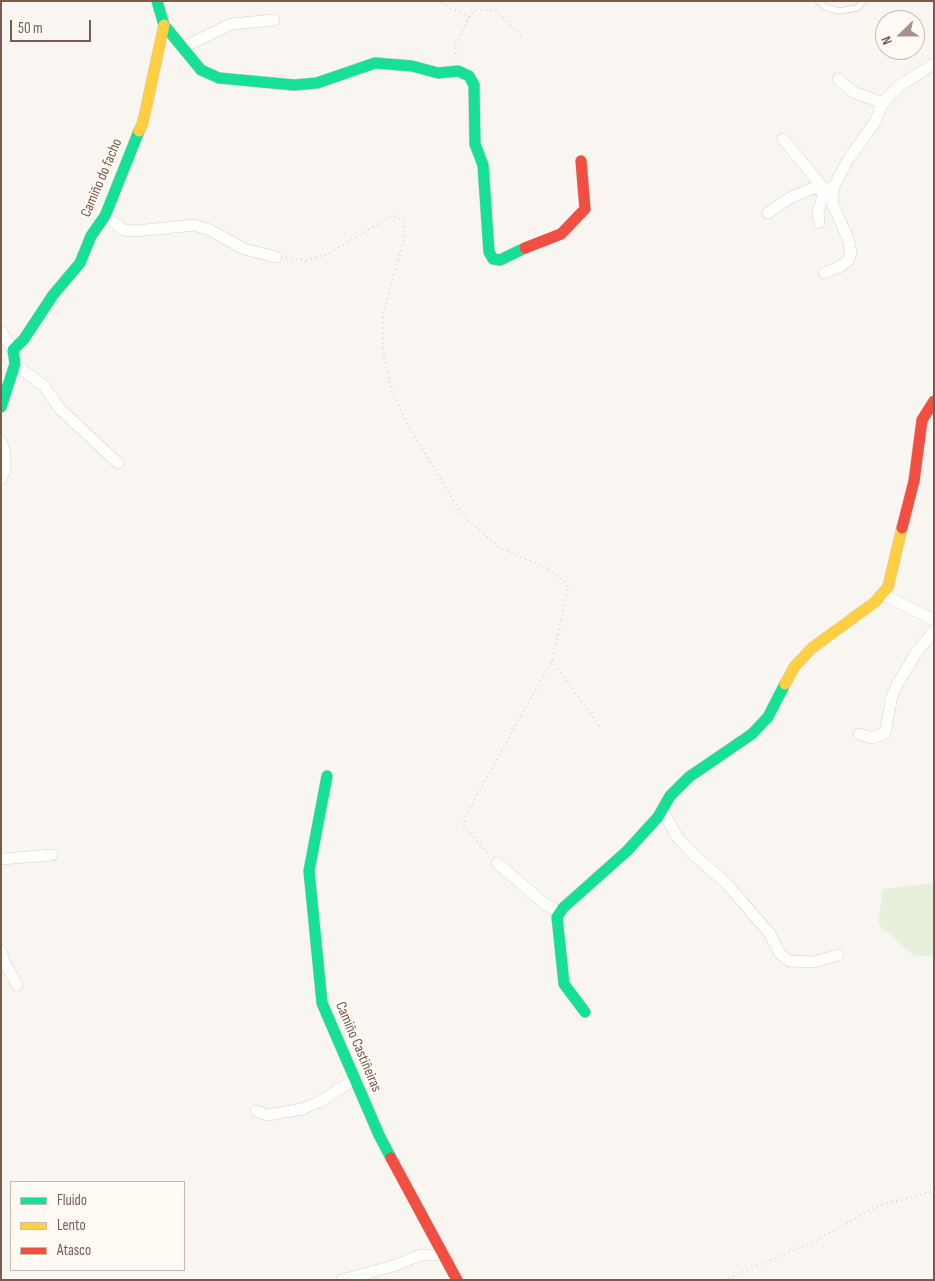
<!DOCTYPE html>
<meta charset="utf-8">
<style>
body{margin:0}
#map{position:relative;width:935px;height:1281px;overflow:hidden;background:#f9f5f0;font-family:"Sofia Sans Condensed",sans-serif}
canvas{display:block}
.frame{position:absolute;inset:0;border:2px solid #7a5c4d;pointer-events:none}
.legend{position:absolute;left:10px;top:1181px;width:175px;height:90px;box-sizing:border-box;background:#fffaf3;border:1px solid #cabbb1;margin:0;padding:6px 9px;list-style:none;font-size:15px;color:#7a5c4d}
.legend li{display:flex;align-items:center;gap:10px;height:25px}
.legend b{width:25px;border:1px solid #cabbb1}
.north{position:absolute;left:875px;top:10px;width:50px;height:50px;box-sizing:border-box;background:#fffaf3;border:1px solid #cabbb1;border-radius:50%;rotate:248deg;font-size:14px;font-weight:700;line-height:20px;text-align:center;color:#7a5c4d}
.north::after{content:'';display:block;margin:auto;width:18px;height:22px;background:#a69286;clip-path:polygon(50% 0,100% 100%,50% 72%,0 100%)}
.scale{position:absolute;left:10px;top:20px;width:81px;height:22px;box-sizing:border-box;border:2px solid #7a5c4d;border-top:0;padding-left:6px;font-size:15px;line-height:18px;white-space:nowrap;color:#7a5c4d;-webkit-text-stroke:4px #fffaf3;paint-order:stroke}
</style>
<div id="map">
<canvas width="935" height="1281"></canvas>
<div class="frame"></div>
<ul class="legend">
<li><b style="height:6px;background:#16e098"></b>Fluido</li>
<li><b style="height:6px;background:#ffcf43"></b>Lento</li>
<li><b style="height:6px;background:#f24e42"></b>Atasco</li>
</ul>
<div class="north">N</div>
<div class="scale">50 m</div>
</div>
<script>
const ctx = document.querySelector('canvas').getContext('2d');
ctx.lineJoin = 'round';
function fill(path, color) {
  ctx.fillStyle = color;
  ctx.fill(path, 'evenodd');
}
function poly(rows) {
  const path = new Path2D();
  for (const r of rows) {
    path.moveTo(r[0], r[1]);
    for (let i = 2; i < r.length; i += 2) path.lineTo(r[i], r[i + 1]);
  }
  return path;
}
function stroke(path, color, width, dash) {
  ctx.strokeStyle = color;
  ctx.lineWidth = width;
  ctx.lineCap = dash ? 'butt' : 'round';
  ctx.setLineDash(dash || []);
  ctx.stroke(path);
}
function write(font, color, halo, rows, align = 'center') {
  ctx.font = font + ' "Sofia Sans Condensed",sans-serif';
  ctx.lineWidth = 5;
  ctx.setLineDash([]);
  ctx.textBaseline = 'middle';
  ctx.strokeStyle = halo;
  ctx.fillStyle = color;
  for (const [text, x, y, turn = 0] of rows) {
    ctx.save();
    ctx.translate(x, y);
    ctx.rotate((+turn || 0) * Math.PI / 180);
    ctx.textAlign = isNaN(turn) ? turn : align;
    if (halo) ctx.strokeText(text, 0, 0);
    ctx.fillText(text, 0, 0);
    ctx.restore();
  }
}
const green = poly([
 [934,883,934,956,915,957,878,924,883,889]
]);
const path = poly([
 [437,1,469,17,455,45,456,59],
 [469,17,475,10,495,10,524,38],
 [286,258,306,260,326,255,388,218,395,216,404,221,405,236,383,314,383,352,392,392,408,425,463,516,500,548,546,568,566,583,568,589,552,660,464,819,464,826,489,855],
 [552,660,600,727],
 [724,1280,817,1240,877,1206,934,1191]
]);
const lane = poly([
 [818,1,825,7,839,11,857,8,864,1]
]);
const street = poly([
 [184,47,231,24,274,20],
 [838,79,853,92,883,103],
 [783,139,825,190,818,212,819,223],
 [768,213,788,199,813,188,825,190,834,186,848,160,875,122,883,103,899,86,934,64],
 [105,216,124,230,136,231,194,225,210,230,244,249,276,257],
 [824,273,839,267,848,261,851,252,848,238,832,203,834,186],
 [1,331,13,350],
 [15,364,44,386,60,409,118,463],
 [1,442,5,452,5,470,1,479],
 [882,594,934,620],
 [859,734,872,738,885,733,892,696,898,683,916,653,934,631],
 [662,810,678,838,695,856,727,884,770,934,780,954,789,961,814,962,838,955],
 [1,859,52,855],
 [497,863,546,905,560,912],
 [1,951,4,961,17,985],
 [256,1111,268,1115,302,1109,319,1102,355,1079],
 [342,1280,393,1266,421,1255,444,1255]
]);
const fast = poly([
 [157,1,164,25,201,70,219,78,294,85,317,83,375,63,412,66,438,73,458,71,469,76,474,85,475,144,483,165,489,252,493,259,500,260,525,248],
 [1,407,15,364,13,350,24,339,53,295,80,263,91,236,105,216,139,131],
 [327,776,309,871,322,1003,379,1135,391,1158],
 [585,1012,564,984,557,917,563,908,627,851,658,817,670,796,689,777,752,734,768,717,785,684]
]);
const slow = poly([
 [139,131,143,122,164,25],
 [785,684,795,666,812,648,875,602,888,587,902,528]
]);
const jam = poly([
 [525,248,561,234,585,209,581,161],
 [902,528,914,481,922,420,934,401],
 [391,1158,457,1280]
]);
const streetNames = [
 ["Camiño do facho",102,178,-67],
 ["Camiño Castiñeiras",358,1047,67]
];
fill(green, '#e7f0db');
stroke(lane, '#d7d1cb', 7);
stroke(street, '#d7d1cb', 12);
stroke(fast, '#d9d2cb', 12);
stroke(slow, '#d9d2cb', 12);
stroke(jam, '#d9d2cb', 12);
stroke(path, '#dcd5d0', 2, [1, 4]);
stroke(lane, '#fefefd', 5.5);
stroke(street, '#fefefd', 11);
stroke(fast, '#16e098', 11);
stroke(slow, '#ffcf43', 11);
stroke(jam, '#f24e42', 11);
write('15px', '#7a5c4d', '#fffaf3', streetNames);
</script>
